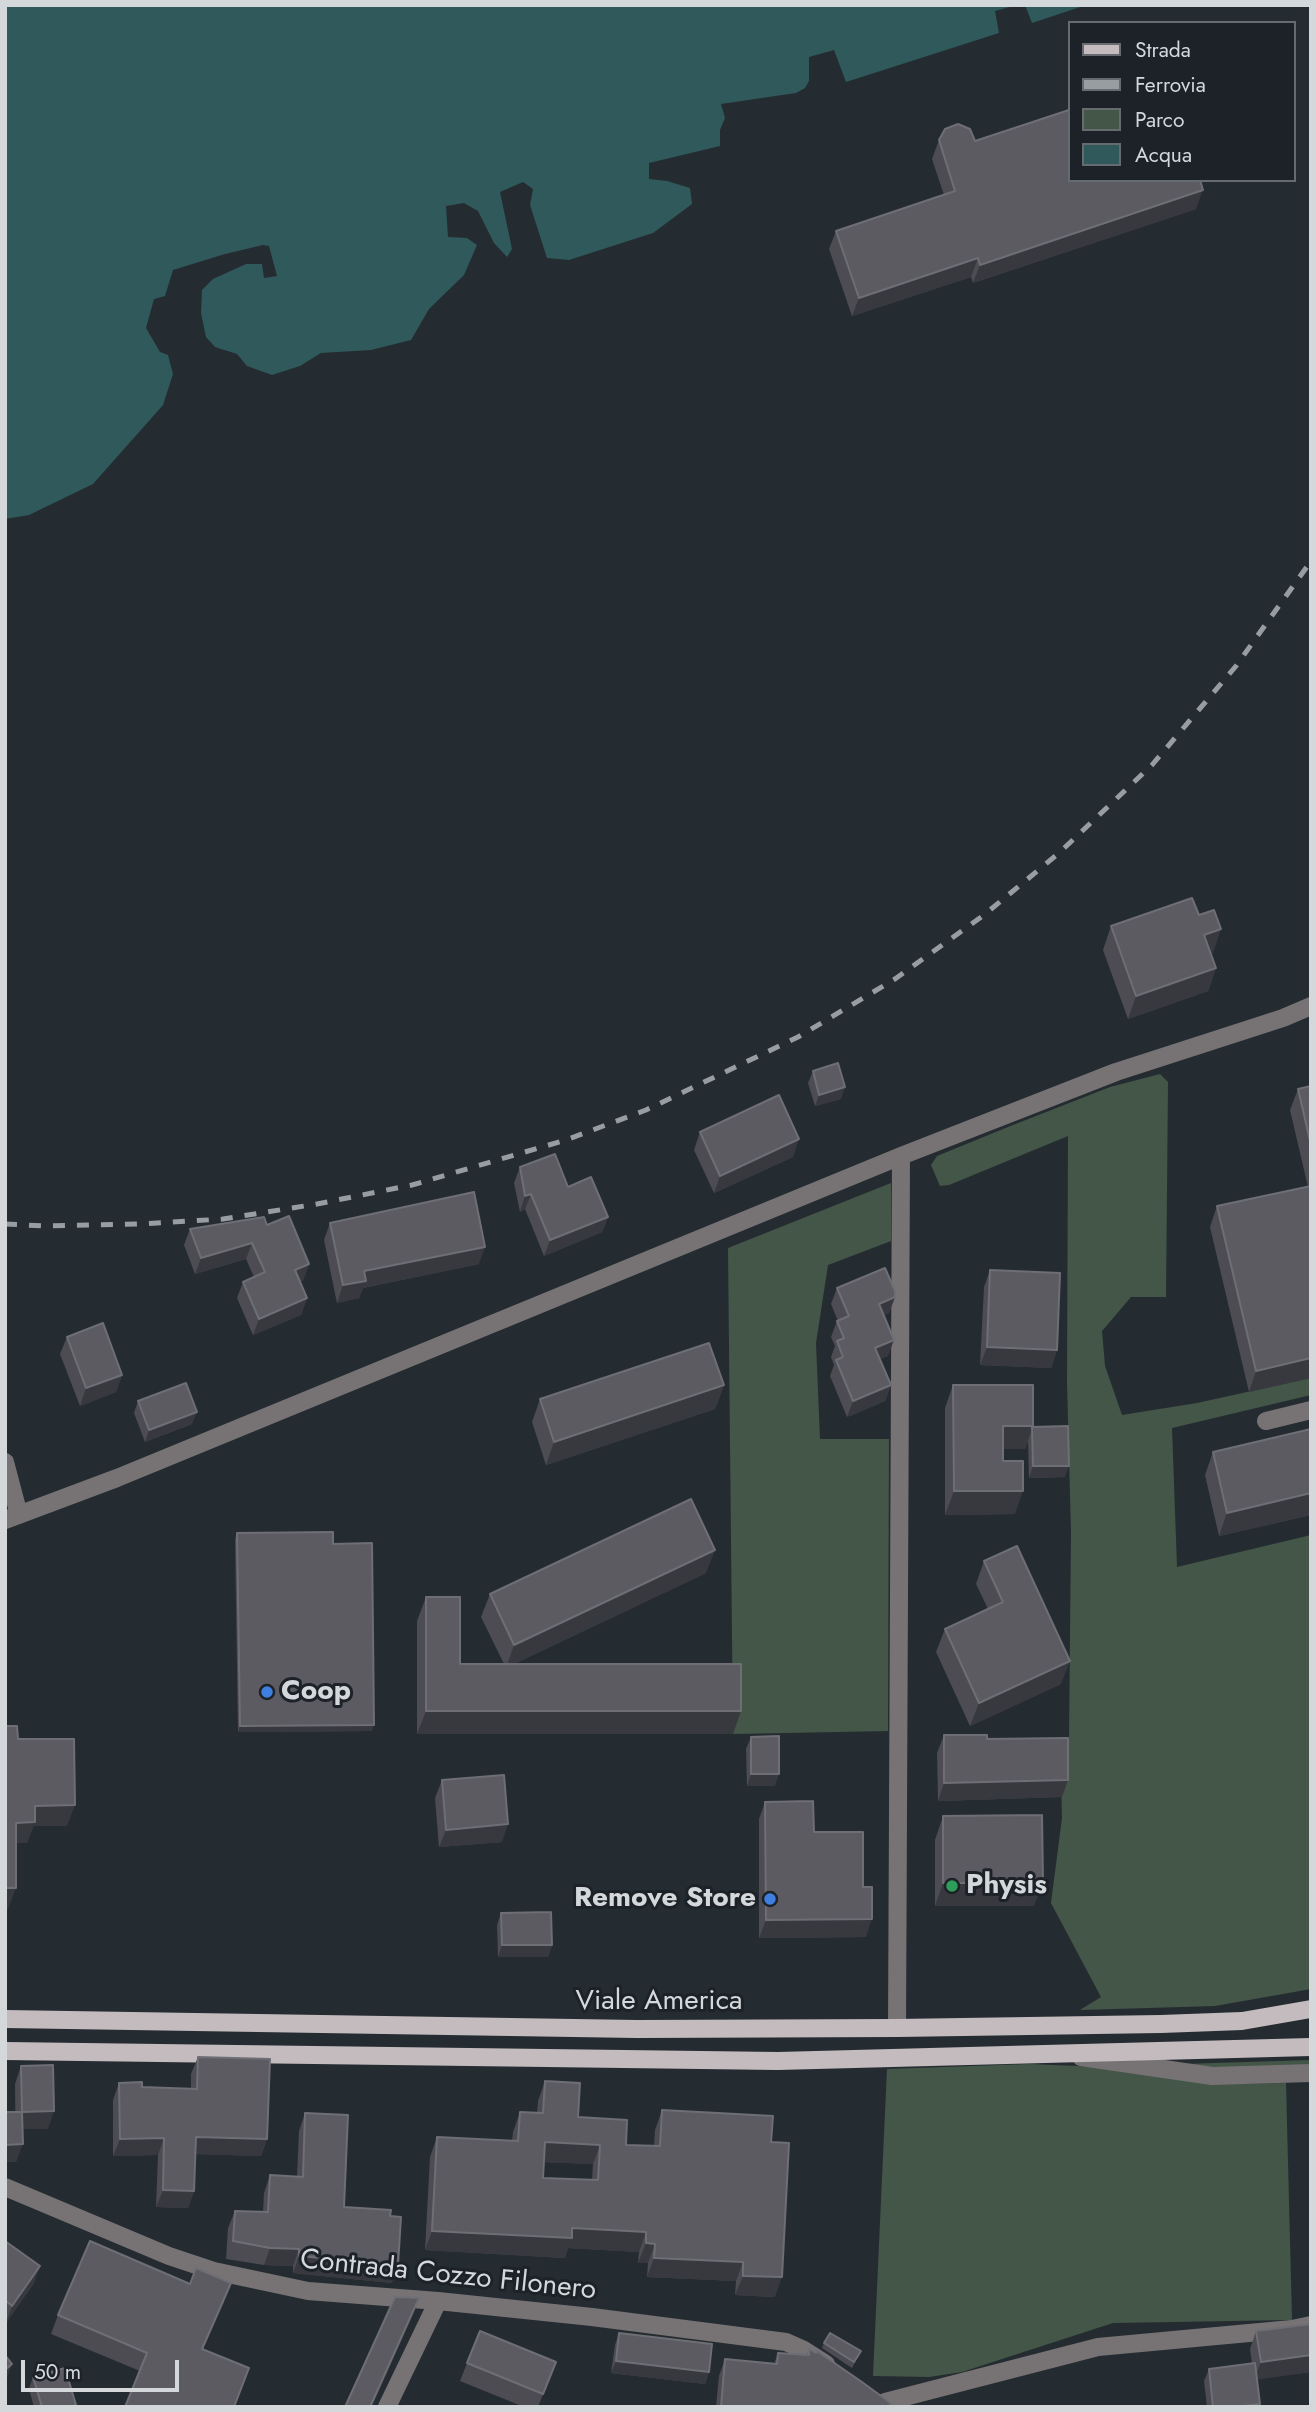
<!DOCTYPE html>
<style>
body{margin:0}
#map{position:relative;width:1316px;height:2412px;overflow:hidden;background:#252c31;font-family:Jost,sans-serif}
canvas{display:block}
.frame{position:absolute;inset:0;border:7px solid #d4d8db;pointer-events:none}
.legend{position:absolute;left:1068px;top:21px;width:228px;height:161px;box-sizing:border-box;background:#1c2227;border:2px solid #666b6f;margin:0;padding:9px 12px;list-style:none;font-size:21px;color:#d4d8db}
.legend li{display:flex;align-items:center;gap:14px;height:35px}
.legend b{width:35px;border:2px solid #666b6f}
.scale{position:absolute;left:21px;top:2360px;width:158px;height:32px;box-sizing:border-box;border:4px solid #d4d8db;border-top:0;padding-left:9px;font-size:21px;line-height:24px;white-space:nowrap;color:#d4d8db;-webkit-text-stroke:5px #1c2227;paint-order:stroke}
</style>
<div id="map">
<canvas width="1316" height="2412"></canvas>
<div class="frame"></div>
<ul class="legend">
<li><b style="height:9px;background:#c4bbbf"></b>Strada</li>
<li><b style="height:9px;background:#989da1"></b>Ferrovia</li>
<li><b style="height:19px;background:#445648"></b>Parco</li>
<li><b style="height:19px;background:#2f595b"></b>Acqua</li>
</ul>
<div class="scale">50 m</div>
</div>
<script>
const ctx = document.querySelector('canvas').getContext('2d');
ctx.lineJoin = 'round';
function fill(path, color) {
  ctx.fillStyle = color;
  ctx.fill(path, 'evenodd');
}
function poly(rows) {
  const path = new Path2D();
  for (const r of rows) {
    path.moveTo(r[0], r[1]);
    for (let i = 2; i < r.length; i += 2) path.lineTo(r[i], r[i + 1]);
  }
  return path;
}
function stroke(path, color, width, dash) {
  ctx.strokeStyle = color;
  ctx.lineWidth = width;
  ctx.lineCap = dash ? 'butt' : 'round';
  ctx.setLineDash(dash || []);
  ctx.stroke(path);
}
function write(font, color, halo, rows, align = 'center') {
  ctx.font = font + ' Jost,sans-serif';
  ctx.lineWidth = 6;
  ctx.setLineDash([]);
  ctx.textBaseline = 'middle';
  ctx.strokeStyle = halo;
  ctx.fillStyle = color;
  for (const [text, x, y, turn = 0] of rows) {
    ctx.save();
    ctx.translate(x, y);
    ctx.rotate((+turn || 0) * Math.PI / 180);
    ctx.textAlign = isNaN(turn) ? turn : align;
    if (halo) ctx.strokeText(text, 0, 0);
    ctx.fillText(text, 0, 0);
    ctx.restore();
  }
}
const green = poly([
 [1160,1074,1168,1082,1166,1297,1131,1297,1102,1331,1105,1366,1122,1415,1197,1403,1311,1378,1311,1395,1172,1428,1177,1567,1311,1535,1311,1989,1215,2006,1080,2010,1101,1997,1051,1903,1062,1818,1060,1742,1069,1741,1071,1533,1067,1381,1068,1136,949,1185,940,1186,931,1165,937,1156,1008,1127,1110,1087],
 [891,1183,891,1241,828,1265,816,1343,820,1439,889,1439,888,1731,733,1734,728,1248],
 [1311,2060,1311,2068,1217,2070,1182,2064],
 [1029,2064,1101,2067,1210,2084,1286,2083,1292,2320,1113,2323,962,2372,929,2377,873,2376,887,2069]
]);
const water = poly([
 [5,5,1017,5,995,11,999,33,846,82,834,50,809,57,809,81,805,88,796,93,721,104,725,118,720,130,720,146,649,163,649,179,667,181,690,188,692,204,653,233,569,260,547,258,530,205,533,189,523,182,500,192,512,249,507,257,494,243,478,211,464,203,446,206,448,237,467,238,477,245,464,275,429,309,411,340,371,350,321,353,300,366,272,375,247,366,237,354,215,347,206,337,201,313,202,290,213,279,246,264,262,264,264,278,277,276,269,246,263,245,225,254,173,270,165,296,154,299,146,328,160,352,168,355,173,374,163,405,93,484,29,515,5,519],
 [1025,5,1086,5,1032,23]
]);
const minor = poly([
 [1266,1421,1311,1410],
 [5,1462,19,1515],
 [5,1520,117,1478,901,1156,1116,1072,1283,1018,1311,1006],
 [897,2028,901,1156],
 [1081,2057,1212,2076,1311,2073],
 [5,2187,169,2256,214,2271,308,2291,438,2301,592,2317,786,2342,804,2350,826,2364],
 [885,2402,1098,2347,1292,2329,1311,2325],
 [387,2407,438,2301]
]);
const major = poly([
 [5,2019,637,2029,897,2028,1161,2024,1242,2021,1311,2009],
 [5,2051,778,2061,1311,2047]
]);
const rail = poly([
 [5,1224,46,1226,142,1224,223,1219,317,1204,412,1185,566,1140,646,1110,798,1037,895,979,984,915,1059,853,1152,765,1236,666,1311,561]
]);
const wall = poly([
 [939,140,975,141,1196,209,973,283,971,277,852,316,829,249,836,231,944,195,932,159],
 [1111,926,1213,953,1211,953,1216,968,1208,991,1128,1019,1103,950],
 [813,1071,841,1099,815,1106,808,1083],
 [1311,1086,1311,1378,1249,1392,1210,1227,1217,1206,1308,1187,1290,1110,1298,1089],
 [700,1132,793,1157,714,1193,694,1150],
 [520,1167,568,1187,608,1217,602,1232,544,1256,525,1209,520,1212,514,1183],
 [330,1223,479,1264,363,1288,359,1298,337,1303,324,1240],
 [267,1225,309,1264,303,1280,300,1282,307,1298,301,1315,253,1335,237,1298,243,1282,254,1277,246,1259,195,1274,184,1245,190,1229],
 [990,1270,1057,1350,1051,1368,980,1365,984,1287],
 [837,1288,895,1297,889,1313,883,1315,888,1356,880,1359,891,1385,885,1401,847,1417,830,1376,834,1365,831,1357,835,1346,831,1337,837,1321,838,1321,831,1304],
 [67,1337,122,1375,116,1392,80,1406,60,1354],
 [724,1385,715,1409,546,1465,532,1422,540,1399],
 [953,1385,1033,1427,1065,1477,1029,1478,1028,1441,1025,1449,1003,1449,1003,1461,1015,1514,945,1515,945,1408],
 [138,1401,192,1424,145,1442,134,1413],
 [1311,1429,1311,1515,1219,1536,1205,1475,1213,1452],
 [237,1533,333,1544,372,1731,238,1732,235,1539],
 [984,1561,1061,1684,970,1726,936,1652,945,1629,988,1609,976,1584],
 [706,1573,514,1664,733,1734,417,1734,417,1621,426,1597,460,1664,504,1664,481,1617,490,1594],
 [944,1735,987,1739,1068,1780,1062,1797,938,1801,937,1753],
 [751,1737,775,1786,747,1786,746,1749],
 [442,1780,502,1842,439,1847,435,1798],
 [765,1802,814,1832,863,1887,866,1937,759,1938,759,1819],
 [943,1816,1034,1906,935,1906,935,1840],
 [501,1913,552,1945,548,1957,498,1957,497,1925],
 [198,2057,267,2139,261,2156,195,2154,194,2191,188,2208,156,2207,158,2155,113,2156,113,2100,119,2083,142,2087,191,2089,191,2074],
 [21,2066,48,2129,22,2129,16,2162,15,2084],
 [545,2081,578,2117,626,2145,654,2146,655,2130,662,2110,771,2142,775,2297,735,2295,736,2281,647,2277,648,2263,638,2263,639,2252,568,2248,565,2258,425,2250,430,2157,437,2137,512,2141,513,2132,520,2112,537,2113,538,2101],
 [544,2162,593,2164,592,2180,543,2178],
 [305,2113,344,2207,390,2216,392,2283,293,2273,293,2266,264,2265,226,2259,228,2228,235,2211,263,2212,264,2193,270,2175,297,2177,299,2131],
 [5,2241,34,2283,6,2323,5,2322],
 [224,2302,203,2349,140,2371,51,2334,58,2315],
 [1311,2324,1311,2372,1257,2379,1260,2404,1259,2407,1207,2407,1204,2381,1209,2369,1252,2364,1250,2349,1256,2331],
 [619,2333,709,2372,705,2384,611,2373,615,2345],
 [824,2343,861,2351,852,2368,822,2348],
 [809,2349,892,2404,891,2407,716,2407,719,2376,725,2359,774,2364,778,2353,807,2355],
 [556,2362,538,2407,524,2407,460,2381,467,2363],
 [33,2377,76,2407,34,2407,29,2389]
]);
const shadedWall = poly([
 [1203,190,1196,209,973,283,980,265],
 [978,258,971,277,852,316,859,298],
 [1221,929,1213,953,1196,958,1204,935],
 [1216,968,1208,991,1128,1019,1136,996],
 [845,1087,841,1099,815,1106,819,1095],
 [799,1139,793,1157,714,1193,720,1176],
 [531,1194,525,1209,520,1212,525,1196],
 [608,1217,602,1232,544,1256,550,1240],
 [252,1243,246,1259,195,1274,201,1258],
 [485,1247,479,1264,363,1288,359,1298,337,1303,343,1285,364,1271],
 [309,1264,303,1280,289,1286,295,1270],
 [895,1297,889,1313,873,1320,879,1304],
 [307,1298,301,1315,253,1335,259,1319],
 [894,1340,888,1356,869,1364,875,1348],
 [987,1347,1057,1350,1051,1368,980,1365],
 [1311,1358,1311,1378,1249,1392,1256,1371],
 [122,1375,116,1392,80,1406,86,1388],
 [724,1385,715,1409,546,1465,554,1442],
 [891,1385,885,1401,847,1417,853,1401],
 [197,1412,192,1424,145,1442,149,1430],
 [1003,1426,1033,1426,1025,1449,995,1449],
 [1033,1466,1069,1466,1065,1477,1029,1478],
 [954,1491,1023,1491,1015,1514,945,1515],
 [1311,1493,1311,1515,1219,1536,1227,1513],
 [715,1550,706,1573,506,1668,514,1645],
 [1070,1661,1061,1684,970,1726,979,1703],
 [426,1711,741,1711,733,1734,417,1734],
 [374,1725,372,1731,238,1732,240,1726],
 [751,1774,779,1774,775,1786,747,1786],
 [1068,1780,1062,1797,938,1801,944,1783],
 [75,1805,67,1826,34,1826,27,1843,9,1843,16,1823,35,1806],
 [508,1824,502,1842,439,1847,446,1830],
 [943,1883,1043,1883,1034,1906,935,1906],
 [5,1888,16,1888,8,1909,5,1909],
 [872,1919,866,1937,759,1938,766,1920],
 [502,1945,552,1945,548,1957,498,1957],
 [54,2111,48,2129,16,2129,22,2112],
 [196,2137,267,2139,261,2156,189,2154],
 [164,2138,158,2155,113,2156,120,2139],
 [545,2142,600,2145,593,2164,538,2162],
 [23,2144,16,2162,5,2162,5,2145],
 [163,2190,194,2191,188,2208,156,2207],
 [572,2228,646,2232,639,2252,568,2248,565,2258,425,2250,432,2231],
 [646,2243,655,2244,648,2263,638,2263],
 [270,2248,299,2249,293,2266,264,2265],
 [299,2256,398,2265,392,2283,293,2273],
 [654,2258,743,2262,736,2281,647,2277],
 [40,2266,34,2283,6,2323,12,2306],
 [743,2276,782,2277,775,2297,735,2295],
 [231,2283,224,2302,195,2368,202,2349],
 [419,2298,412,2317,372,2407,370,2407],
 [1311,2355,1311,2372,1254,2380,1261,2362],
 [616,2361,709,2372,705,2384,611,2373],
 [12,2364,5,2384,5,2370],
 [1260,2404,1259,2407,1234,2407]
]);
const building = poly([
 [1069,110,1069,180,1200,180,1203,190,980,265,978,258,859,298,836,231,955,191,939,140,945,129,958,124,970,129,975,141,1069,110],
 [1192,898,1199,915,1214,910,1221,929,1204,935,1216,968,1136,996,1111,926,1192,898],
 [838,1063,845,1087,819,1095,813,1071,838,1063],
 [1311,1086,1311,1145,1298,1089,1311,1086],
 [779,1095,799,1139,720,1176,700,1132,779,1095],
 [555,1154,568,1187,591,1177,608,1217,550,1240,531,1194,525,1196,520,1167,555,1154],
 [1311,1186,1311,1358,1256,1371,1217,1206,1311,1186],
 [474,1192,485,1247,364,1271,366,1281,343,1285,330,1223,474,1192],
 [289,1216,309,1264,295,1270,307,1298,259,1319,243,1282,265,1272,252,1243,201,1258,190,1229,264,1217,267,1225,289,1216],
 [885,1268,895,1291,895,1297,879,1304,894,1340,875,1348,891,1385,853,1401,836,1360,843,1357,837,1341,844,1338,837,1321,849,1316,837,1288,885,1268],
 [990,1270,1060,1273,1057,1350,987,1347,990,1270],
 [103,1323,122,1375,86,1388,67,1337,103,1323],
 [709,1343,724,1385,554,1442,540,1399,709,1343],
 [186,1383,197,1412,149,1430,138,1401,186,1383],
 [953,1385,1033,1385,1033,1426,1003,1426,1003,1461,1023,1461,1023,1491,954,1491,953,1385],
 [1068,1426,1069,1466,1033,1466,1032,1427,1068,1426],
 [1311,1429,1311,1493,1227,1513,1213,1452,1311,1429],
 [691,1499,715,1550,514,1645,490,1594,691,1499],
 [333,1532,333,1544,372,1543,374,1725,240,1726,237,1533,333,1532],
 [1017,1546,1070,1661,979,1703,945,1629,1003,1602,984,1561,1017,1546],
 [426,1597,460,1597,460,1664,741,1664,741,1711,426,1711,426,1597],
 [5,1726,17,1726,18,1739,74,1739,75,1805,35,1806,35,1822,16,1823,16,1888,5,1888,5,1726],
 [944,1735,987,1735,987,1739,1068,1738,1068,1780,944,1783,944,1735],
 [779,1736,779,1774,751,1774,751,1737,779,1736],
 [504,1775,508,1824,446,1830,442,1780,504,1775],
 [813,1801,814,1832,863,1832,863,1887,872,1887,872,1919,766,1920,765,1802,813,1801],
 [1042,1815,1043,1883,943,1883,943,1816,1042,1815],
 [551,1912,552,1945,502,1945,501,1913,551,1912],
 [198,2057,270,2059,267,2139,196,2137,194,2191,163,2190,164,2138,120,2139,119,2083,142,2082,142,2087,197,2089,198,2057],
 [53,2065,54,2111,22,2112,21,2066,53,2065],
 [545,2081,580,2083,578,2117,627,2120,626,2145,660,2146,662,2110,773,2116,771,2142,789,2143,782,2277,743,2276,743,2262,654,2258,655,2244,646,2243,646,2232,572,2228,572,2238,432,2231,437,2137,518,2141,520,2112,543,2113,545,2081],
 [545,2142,600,2145,598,2180,543,2178,545,2142],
 [5,2112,22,2112,23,2144,5,2145,5,2112],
 [305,2113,348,2115,344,2207,391,2210,390,2216,401,2217,398,2265,299,2256,299,2249,270,2248,233,2241,235,2211,268,2212,270,2175,303,2177,305,2113],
 [5,2241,40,2266,12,2306,5,2300,5,2241],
 [90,2241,190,2284,196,2268,231,2283,202,2349,249,2368,234,2407,125,2407,147,2353,58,2315,90,2241],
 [395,2297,419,2298,370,2407,345,2407,395,2297],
 [1311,2324,1311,2355,1261,2362,1256,2331,1311,2324],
 [480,2331,556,2362,543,2394,467,2363,480,2331],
 [619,2333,712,2344,709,2372,616,2361,619,2333],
 [830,2333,861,2351,854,2362,824,2343,830,2333],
 [809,2349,816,2353,817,2351,862,2382,892,2404,885,2407,721,2407,725,2359,777,2364,778,2353,809,2355,809,2349],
 [5,2355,12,2364,5,2370,5,2355],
 [1255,2363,1260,2404,1234,2407,1213,2407,1209,2369,1255,2363],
 [65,2368,76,2405,71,2407,42,2407,33,2377,65,2368]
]);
const markers = [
 [267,1692,7,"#3f7fe0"],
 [952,1886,7,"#2e9e5b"],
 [770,1899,7,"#3f7fe0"]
];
const poiNames = [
 ["Coop",281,1692],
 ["Physis",966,1886],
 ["Remove Store",756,1899,"right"]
];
const streetNames = [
 ["Viale America",659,2002],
 ["Contrada Cozzo Filonero",448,2276,6]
];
fill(green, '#445648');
fill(water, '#2f595b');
stroke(minor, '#777375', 18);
stroke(major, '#c4bbbf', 18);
stroke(rail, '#989da1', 5, [12, 12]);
fill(wall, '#4d4c53');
fill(shadedWall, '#37393f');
fill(building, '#5c5b62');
stroke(building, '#6e6e75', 2);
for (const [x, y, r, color] of markers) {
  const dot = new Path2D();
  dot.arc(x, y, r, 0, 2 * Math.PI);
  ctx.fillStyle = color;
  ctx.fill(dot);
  stroke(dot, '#1c2227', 2.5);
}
write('bold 28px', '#d4d8db', '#1c2227', poiNames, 'left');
write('28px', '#d4d8db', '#1c2227', streetNames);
</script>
